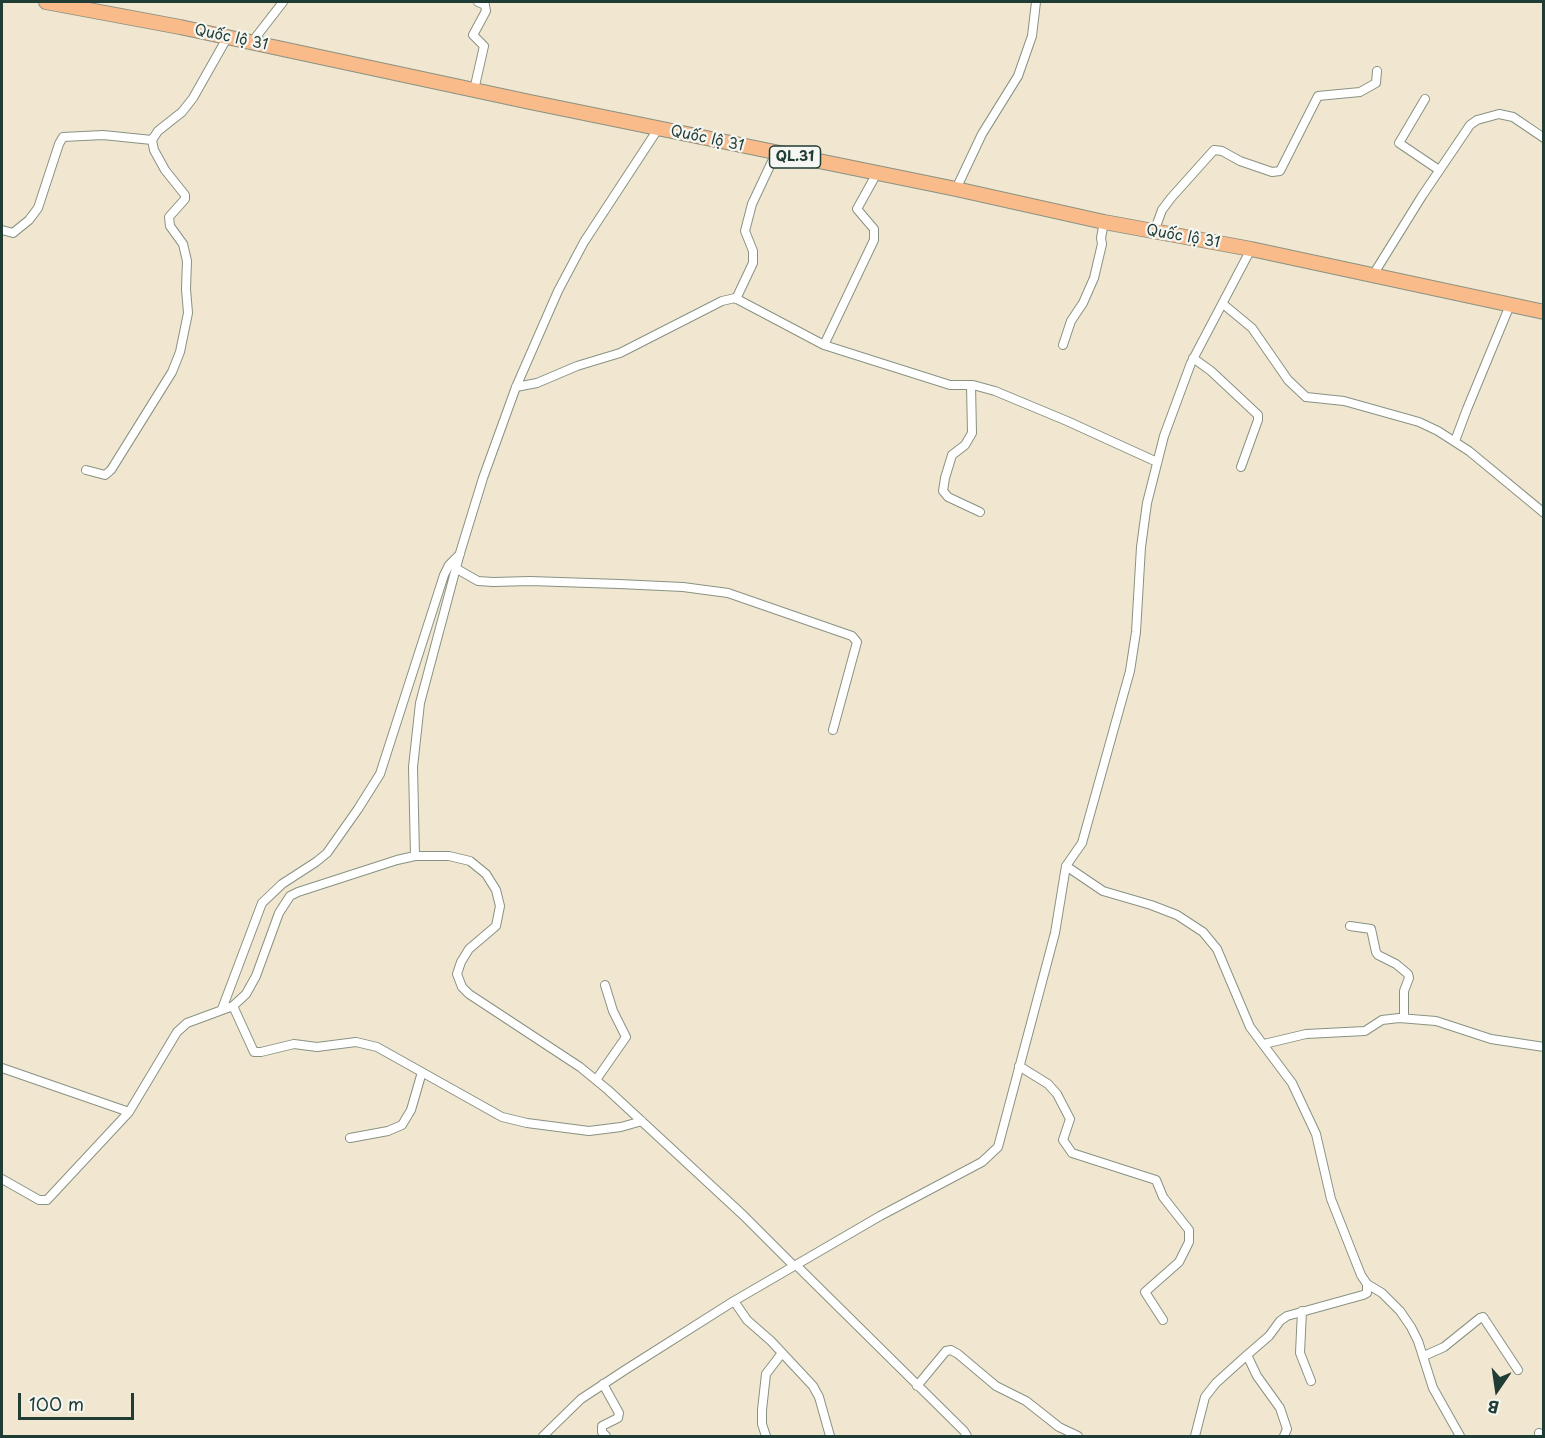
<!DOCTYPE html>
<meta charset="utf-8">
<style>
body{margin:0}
#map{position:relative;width:1545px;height:1438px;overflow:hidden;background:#f1e7d1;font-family:"Playpen Sans",sans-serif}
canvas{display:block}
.frame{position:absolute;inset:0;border:3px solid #1f3d34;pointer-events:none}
.north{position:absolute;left:1467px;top:1360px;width:60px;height:60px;-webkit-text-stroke:4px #f6f6f2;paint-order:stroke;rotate:193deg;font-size:16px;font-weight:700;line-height:24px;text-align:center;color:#1f3d34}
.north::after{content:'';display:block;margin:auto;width:21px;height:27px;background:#1f3d34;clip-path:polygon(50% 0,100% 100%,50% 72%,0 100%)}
.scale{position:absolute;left:18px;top:1393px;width:116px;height:27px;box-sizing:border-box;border:3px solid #1f3d34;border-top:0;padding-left:8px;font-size:18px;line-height:21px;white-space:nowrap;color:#1f3d34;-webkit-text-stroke:4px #f6f6f2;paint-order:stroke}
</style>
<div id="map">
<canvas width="1545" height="1438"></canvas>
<div class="frame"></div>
<div class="north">B</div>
<div class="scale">100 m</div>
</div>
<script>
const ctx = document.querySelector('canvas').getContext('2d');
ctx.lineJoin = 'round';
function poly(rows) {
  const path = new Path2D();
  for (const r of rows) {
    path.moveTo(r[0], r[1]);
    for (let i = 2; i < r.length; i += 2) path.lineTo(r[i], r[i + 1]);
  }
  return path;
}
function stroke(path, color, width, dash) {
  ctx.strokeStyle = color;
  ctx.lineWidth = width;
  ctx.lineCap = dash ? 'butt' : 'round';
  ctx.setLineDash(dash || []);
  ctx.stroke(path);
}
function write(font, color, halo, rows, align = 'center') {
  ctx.font = font + ' "Playpen Sans",sans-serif';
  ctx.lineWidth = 4.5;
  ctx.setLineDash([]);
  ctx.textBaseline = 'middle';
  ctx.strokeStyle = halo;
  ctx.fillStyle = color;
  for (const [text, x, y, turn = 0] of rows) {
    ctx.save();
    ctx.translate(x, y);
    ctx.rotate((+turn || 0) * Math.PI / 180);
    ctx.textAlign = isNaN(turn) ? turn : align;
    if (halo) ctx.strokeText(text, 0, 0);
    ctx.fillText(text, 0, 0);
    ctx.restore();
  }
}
const minor = poly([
 [252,42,283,2],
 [474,90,484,46,473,35,486,11,485,5,478,2],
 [1425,99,1399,143,1439,170],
 [956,189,982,134,1018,76,1032,36,1036,2],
 [2,230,13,233,29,220,38,208,59,144,63,137,103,135,152,140],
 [1154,232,1162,210,1171,198,1214,150,1222,151,1240,161,1272,172,1280,171,1318,96,1360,92,1376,83,1377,71],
 [1373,275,1422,196,1470,125,1477,120,1499,114,1513,117,1544,138],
 [736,299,753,263,753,251,745,231,752,204,776,153],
 [1223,304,1252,328,1288,380,1306,397,1344,401,1419,422,1438,431,1469,451,1544,513],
 [824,345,874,240,874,229,857,209,877,173],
 [1063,345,1071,321,1083,303,1094,278,1102,244,1101,238,1104,222],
 [1193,358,1211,371,1258,415,1258,420,1241,467],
 [971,385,972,433,965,445,952,455,945,478,943,491,948,497,980,512],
 [516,387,537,383,577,366,620,353,722,301,735,298,824,345,950,385,973,385,995,391,1067,421,1157,462],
 [1455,441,1467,409,1510,305],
 [86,470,105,475,111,470,172,372,180,352,188,313,186,289,187,261,183,244,170,226,169,217,185,199,185,195,165,170,154,150,152,140,158,131,182,112,193,98,227,38],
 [457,569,478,581,493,582,530,581,619,584,683,587,728,593,852,636,857,642,833,730],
 [415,856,413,767,420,703,460,553,483,478,516,387,558,291,584,242,658,129],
 [1066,866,1103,891,1151,905,1177,915,1203,932,1217,949,1250,1027,1292,1083,1316,1134,1331,1199,1361,1275,1367,1284,1382,1293,1400,1311,1411,1327,1418,1341,1433,1388,1460,1436],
 [1350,926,1371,929,1376,952,1378,955,1396,964,1408,974,1409,978,1404,991,1404,1018],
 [233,1006,254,1052,261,1052,294,1044,317,1047,356,1042,377,1047,502,1117,527,1123,589,1131,621,1127,642,1121],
 [222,1009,262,903,282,884,316,862,327,853,358,809,380,774,444,575,449,565,460,554],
 [1264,1044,1306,1034,1365,1031,1382,1020,1399,1018,1436,1021,1491,1039,1544,1047],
 [1019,1066,1048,1084,1057,1094,1070,1119,1063,1140,1072,1153,1156,1180,1163,1197,1189,1230,1189,1242,1179,1262,1145,1292,1163,1320],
 [2,1068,129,1112],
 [596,1080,626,1037,613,1011,605,985],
 [350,1138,388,1131,402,1125,411,1110,422,1072],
 [2,1179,39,1200,47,1200,129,1112,177,1032,187,1023,233,1006,246,994,256,976,279,913,290,896,298,892,397,860,415,856,449,856,470,861,486,874,496,890,500,906,496,926,469,949,461,962,457,974,462,987,469,994,580,1067,608,1090,743,1215,794,1266],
 [796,1265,964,1431,967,1436],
 [734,1301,747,1320,771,1341,813,1386,819,1397,830,1436],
 [1302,1311,1300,1353,1311,1381],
 [1424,1356,1444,1347,1480,1318,1483,1317,1518,1370],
 [603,1384,619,1413,618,1418,602,1426,602,1432,606,1436],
 [917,1386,946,1351,951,1350,958,1354,996,1386,1026,1401,1059,1427,1078,1436],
 [1539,1433,1539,1436],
 [543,1436,581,1399,625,1370,734,1301,880,1216,982,1162,998,1147,1055,933,1066,866,1082,843,1130,671,1136,632,1141,547,1147,503,1164,436,1191,363,1251,249],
 [766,1436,762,1424,762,1410,766,1374,782,1353],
 [1195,1436,1205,1397,1216,1383,1247,1355],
 [1284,1436,1287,1429,1280,1408,1257,1376,1247,1355,1269,1336,1280,1321,1287,1316,1363,1295,1367,1293,1367,1284]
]);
const trunk = poly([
 [46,2,180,27,530,102,956,189,1104,222,1251,249,1544,312]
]);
const shields = [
 [795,157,51]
];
const shieldNames = [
 ["QL.31",795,157]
];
const streetNames = [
 ["Quốc lộ 31",231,38,12],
 ["Quốc lộ 31",707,139,12],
 ["Quốc lộ 31",1183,237,10]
];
stroke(minor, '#889282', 10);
stroke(trunk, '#889282', 16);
stroke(minor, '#fff', 8);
stroke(trunk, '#fabb8b', 14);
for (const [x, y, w] of shields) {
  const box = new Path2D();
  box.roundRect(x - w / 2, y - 11, w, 22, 4.5);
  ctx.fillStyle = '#f6f6f2';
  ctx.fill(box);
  stroke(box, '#1f3d34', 1.5);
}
write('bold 14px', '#1f3d34', null, shieldNames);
write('15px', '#1f3d34', '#f6f6f2', streetNames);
</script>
